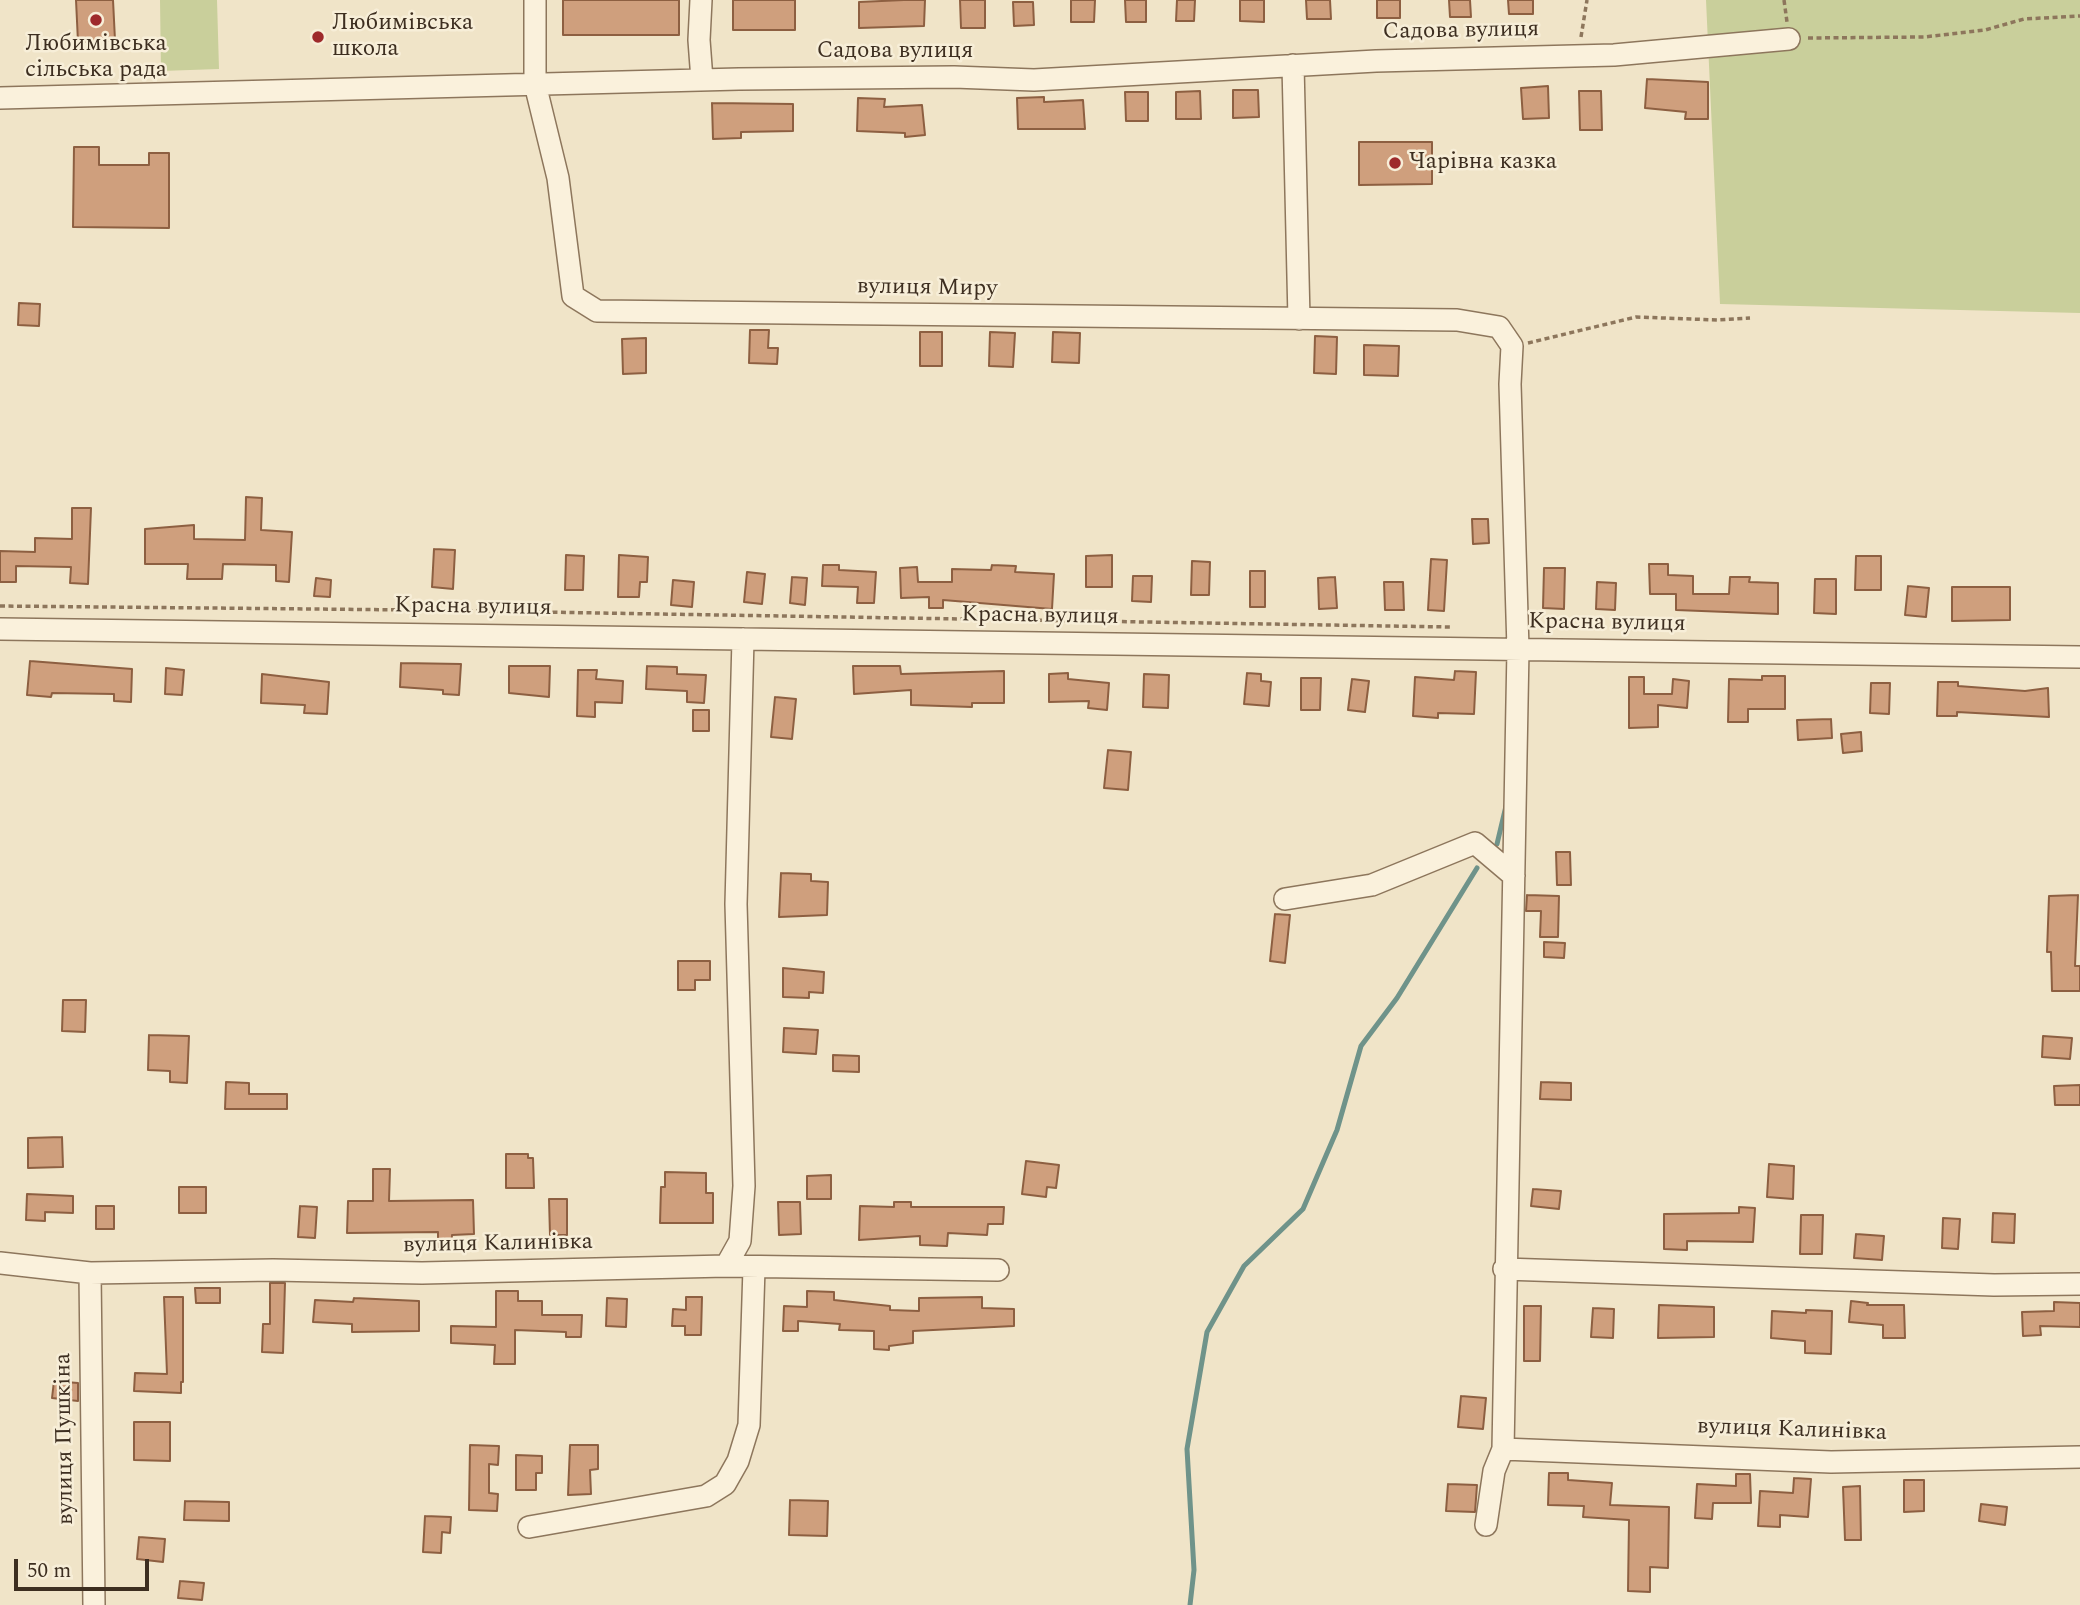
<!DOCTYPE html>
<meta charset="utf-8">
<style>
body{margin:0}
#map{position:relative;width:2080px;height:1605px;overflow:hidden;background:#f0e4c8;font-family:Spectral,serif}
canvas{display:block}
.scale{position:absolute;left:14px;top:1559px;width:135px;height:32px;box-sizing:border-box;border:4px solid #3d2e20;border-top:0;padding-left:9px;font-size:21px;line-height:24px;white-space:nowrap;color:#3d2e20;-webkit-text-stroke:5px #f7eed8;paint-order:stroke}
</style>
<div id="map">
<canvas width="2080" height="1605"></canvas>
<div class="scale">50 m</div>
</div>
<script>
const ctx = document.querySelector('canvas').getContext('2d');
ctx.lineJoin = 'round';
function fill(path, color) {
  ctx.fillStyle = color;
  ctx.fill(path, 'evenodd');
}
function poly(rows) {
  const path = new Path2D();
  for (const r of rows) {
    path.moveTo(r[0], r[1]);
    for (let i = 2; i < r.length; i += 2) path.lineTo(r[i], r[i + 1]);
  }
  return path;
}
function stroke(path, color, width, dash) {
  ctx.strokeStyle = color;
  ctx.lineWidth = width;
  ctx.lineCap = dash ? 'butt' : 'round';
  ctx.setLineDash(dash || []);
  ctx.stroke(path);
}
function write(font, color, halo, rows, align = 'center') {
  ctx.font = font + ' Spectral,serif';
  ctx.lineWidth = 5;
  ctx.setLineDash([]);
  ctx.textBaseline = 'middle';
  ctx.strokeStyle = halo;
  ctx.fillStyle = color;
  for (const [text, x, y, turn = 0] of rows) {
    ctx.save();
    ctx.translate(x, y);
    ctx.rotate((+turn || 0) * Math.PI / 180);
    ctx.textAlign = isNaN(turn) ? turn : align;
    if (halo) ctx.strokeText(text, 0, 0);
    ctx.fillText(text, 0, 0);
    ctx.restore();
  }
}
const green = poly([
 [160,0,217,0,219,69,161,71],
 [1706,0,2080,0,2080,313,1720,304]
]);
const stream = poly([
 [1497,844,1506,806],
 [1190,1605,1194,1570,1187,1449,1207,1332,1244,1266,1303,1209,1337,1130,1361,1046,1397,998,1477,868]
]);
const building = poly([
 [76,0,113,0,115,40,78,42,76,0],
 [563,0,679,0,679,35,563,35,563,0],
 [733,0,795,0,795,30,733,30,733,0],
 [904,0,925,0,924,26,859,28,859,2,904,0],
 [960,0,985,0,985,28,961,28,960,0],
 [1071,0,1095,0,1094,22,1071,22,1071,0],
 [1125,0,1146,0,1146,22,1126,22,1125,0],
 [1177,0,1195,0,1194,21,1176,21,1177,0],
 [1240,0,1264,0,1264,22,1240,21,1240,0],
 [1306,0,1330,0,1331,19,1307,19,1306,0],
 [1377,0,1400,0,1400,18,1377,18,1377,0],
 [1449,0,1470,0,1471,17,1450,17,1449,0],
 [1508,0,1533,0,1533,14,1509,14,1508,0],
 [1013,2,1033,2,1034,25,1014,26,1013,2],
 [1647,79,1708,82,1708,119,1685,119,1686,112,1645,108,1647,79],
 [1548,86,1549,118,1523,119,1521,88,1548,86],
 [1233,90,1258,90,1259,117,1233,118,1233,90],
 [1200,91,1201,119,1176,119,1176,92,1200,91],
 [1579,91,1601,91,1602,130,1580,130,1579,91],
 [1125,92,1148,92,1148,121,1126,121,1125,92],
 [1044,97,1044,102,1083,100,1085,129,1018,129,1017,98,1044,97],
 [858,98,885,99,884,107,922,105,925,135,905,137,905,133,857,131,858,98],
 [712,103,793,104,793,131,741,132,741,138,713,139,712,103],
 [1359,142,1432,142,1432,184,1359,185,1359,142],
 [74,147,99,147,99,165,149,165,149,153,169,153,169,228,73,227,74,147],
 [19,303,40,304,39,326,18,325,19,303],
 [750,330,769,330,768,348,778,348,777,364,749,363,750,330],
 [920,332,942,332,942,366,920,366,920,332],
 [990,332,1015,333,1013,367,989,366,990,332],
 [1053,332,1080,333,1079,363,1052,362,1053,332],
 [1315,336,1337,337,1336,374,1314,373,1315,336],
 [646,338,646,373,623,374,622,339,646,338],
 [1364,345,1399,346,1398,376,1364,375,1364,345],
 [246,497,262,498,261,530,292,532,289,582,276,581,276,565,223,564,222,579,187,579,188,564,145,564,145,529,194,525,194,539,245,540,246,497],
 [72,508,91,508,88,584,70,583,71,567,16,566,16,582,0,582,0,551,35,552,35,538,72,539,72,508],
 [1472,519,1488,519,1489,543,1473,544,1472,519],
 [434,549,455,550,453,589,432,587,434,549],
 [566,555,584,556,583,590,565,590,566,555],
 [619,555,648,557,647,582,640,582,639,597,618,597,619,555],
 [1112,555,1112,587,1086,587,1086,556,1112,555],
 [1856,556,1881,556,1881,590,1855,590,1856,556],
 [1431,559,1447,560,1444,611,1428,610,1431,559],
 [1192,561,1210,562,1209,595,1191,595,1192,561],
 [1649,564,1668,564,1668,575,1693,576,1693,594,1729,594,1730,577,1750,577,1749,582,1778,583,1778,614,1676,610,1676,594,1650,594,1649,564],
 [823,565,839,565,839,570,876,572,874,603,857,603,858,587,822,586,823,565],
 [992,565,1016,566,1015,572,1054,574,1052,609,943,600,943,608,929,608,929,597,901,598,900,568,917,567,918,582,952,582,952,569,991,570,992,565],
 [1544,568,1565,568,1564,609,1543,608,1544,568],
 [1250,571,1265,571,1265,607,1250,607,1250,571],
 [747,572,765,574,762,604,744,602,747,572],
 [1133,576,1152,576,1151,602,1132,601,1133,576],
 [792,577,807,578,805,605,790,603,792,577],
 [1335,577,1337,608,1319,609,1318,578,1335,577],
 [316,578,331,580,330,597,314,596,316,578],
 [1815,579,1836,579,1836,614,1814,613,1815,579],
 [673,580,694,582,692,607,671,605,673,580],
 [1384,582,1403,582,1404,610,1385,610,1384,582],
 [1597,582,1616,583,1615,610,1596,609,1597,582],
 [1908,586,1929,588,1926,617,1905,615,1908,586],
 [1952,587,2010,587,2010,620,1952,621,1952,587],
 [30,661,132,669,131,702,114,701,114,694,52,693,51,697,27,695,30,661],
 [401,663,461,664,459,695,443,694,443,690,400,687,401,663],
 [509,666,550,666,549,697,509,693,509,666],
 [647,666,677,667,677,674,706,675,704,703,687,702,687,691,646,689,647,666],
 [853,666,900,666,901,674,1004,671,1004,703,972,703,972,707,911,705,911,690,854,694,853,666],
 [166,668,184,670,182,695,165,694,166,668],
 [578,670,597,670,596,679,623,681,622,703,595,702,595,717,577,716,578,670],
 [1455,671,1476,672,1474,714,1438,713,1438,718,1413,716,1415,677,1454,680,1455,671],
 [1068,673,1068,679,1109,683,1107,710,1088,708,1089,701,1049,702,1049,674,1068,673],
 [1247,673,1261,674,1261,681,1271,682,1269,706,1244,704,1247,673],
 [262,674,329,682,327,714,304,713,305,705,261,703,262,674],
 [1144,674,1169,675,1168,708,1143,707,1144,674],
 [1762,676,1785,676,1785,709,1748,709,1748,722,1728,722,1729,679,1762,680,1762,676],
 [1629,677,1644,677,1644,694,1672,694,1673,679,1689,681,1687,708,1658,705,1658,727,1629,728,1629,677],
 [1301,678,1321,678,1320,710,1301,710,1301,678],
 [1352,679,1369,681,1365,712,1348,710,1352,679],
 [1938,682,1958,682,1958,686,2025,691,2048,688,2049,717,1957,712,1957,716,1937,716,1938,682],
 [1871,683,1890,683,1889,714,1870,713,1871,683],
 [775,697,796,699,792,739,771,737,775,697],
 [693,710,709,710,709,731,693,731,693,710],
 [1831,719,1832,738,1798,740,1797,720,1831,719],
 [1861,732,1862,751,1843,753,1841,734,1861,732],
 [1108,750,1131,752,1128,790,1104,788,1108,750],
 [1556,852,1570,852,1571,885,1557,885,1556,852],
 [781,873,811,874,811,881,828,882,827,915,779,917,781,873],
 [1527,895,1559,896,1558,937,1540,937,1541,911,1526,911,1527,895],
 [2078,895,2075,966,2080,966,2080,991,2052,991,2051,952,2047,952,2049,896,2078,895],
 [1275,914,1290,915,1285,963,1270,961,1275,914],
 [1544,942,1565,943,1564,958,1544,957,1544,942],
 [678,961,710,961,710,980,695,980,695,990,678,990,678,961],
 [783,968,824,972,823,993,809,992,809,998,783,997,783,968],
 [63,1000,86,1000,85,1032,62,1031,63,1000],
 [784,1028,818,1030,816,1054,783,1052,784,1028],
 [149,1035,189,1036,187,1083,170,1082,170,1071,148,1070,149,1035],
 [2043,1036,2072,1038,2070,1059,2042,1057,2043,1036],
 [833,1055,859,1056,859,1072,833,1071,833,1055],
 [226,1082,249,1083,249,1094,287,1094,287,1109,225,1109,226,1082],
 [1541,1082,1571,1083,1571,1100,1540,1099,1541,1082],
 [2080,1085,2080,1105,2055,1105,2054,1086,2080,1085],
 [62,1137,63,1167,28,1168,28,1138,62,1137],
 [506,1154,528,1154,528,1158,533,1158,534,1188,506,1188,506,1154],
 [1026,1161,1059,1165,1056,1188,1047,1187,1046,1197,1022,1194,1026,1161],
 [1769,1164,1794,1166,1793,1199,1767,1197,1769,1164],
 [373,1169,390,1169,389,1201,473,1200,474,1234,452,1235,451,1250,438,1250,438,1232,347,1233,348,1201,373,1201,373,1169],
 [665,1172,706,1173,706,1193,713,1193,713,1223,660,1223,661,1187,665,1187,665,1172],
 [831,1175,831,1199,807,1199,807,1176,831,1175],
 [179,1187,206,1187,206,1213,179,1213,179,1187],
 [1533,1189,1561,1191,1559,1209,1531,1206,1533,1189],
 [27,1194,73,1196,73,1213,45,1212,45,1221,26,1220,27,1194],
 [549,1199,567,1199,567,1235,550,1235,549,1199],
 [778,1202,800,1202,801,1234,779,1235,778,1202],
 [894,1202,911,1202,911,1207,1004,1207,1003,1224,988,1224,987,1235,948,1233,947,1246,920,1245,920,1236,859,1240,860,1206,894,1207,894,1202],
 [96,1206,114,1206,114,1229,96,1229,96,1206],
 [300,1206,317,1207,315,1238,298,1237,300,1206],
 [1739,1207,1755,1208,1753,1242,1687,1241,1687,1250,1664,1249,1664,1214,1739,1213,1739,1207],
 [1993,1213,2015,1214,2014,1243,1992,1242,1993,1213],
 [1801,1215,1823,1215,1822,1254,1800,1254,1801,1215],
 [1943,1218,1960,1219,1958,1249,1942,1248,1943,1218],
 [1856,1234,1884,1236,1882,1260,1854,1258,1856,1234],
 [270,1283,285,1283,283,1353,262,1352,263,1324,270,1324,270,1283],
 [195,1288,220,1288,220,1303,196,1303,195,1288],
 [496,1291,518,1291,518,1301,542,1301,542,1315,582,1315,581,1337,566,1337,566,1332,515,1330,515,1364,494,1364,495,1345,451,1343,451,1326,496,1327,496,1291],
 [807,1291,834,1292,834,1300,890,1306,890,1310,919,1311,919,1298,982,1297,982,1308,1014,1309,1014,1326,913,1331,913,1343,889,1346,889,1350,874,1349,874,1331,839,1330,840,1324,798,1321,798,1331,783,1331,784,1306,807,1307,807,1291],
 [164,1297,183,1297,183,1382,181,1382,181,1393,134,1391,135,1373,167,1374,164,1297],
 [686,1297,702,1297,701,1335,685,1335,685,1326,672,1326,673,1309,686,1310,686,1297],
 [354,1298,419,1301,419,1331,352,1332,352,1324,313,1322,315,1300,353,1302,354,1298],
 [607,1298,627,1299,626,1327,606,1326,607,1298],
 [1851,1301,1868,1303,1867,1305,1904,1305,1905,1338,1883,1338,1883,1325,1849,1322,1851,1301],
 [2054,1302,2080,1303,2080,1327,2040,1326,2041,1335,2023,1336,2022,1312,2054,1311,2054,1302],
 [1659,1305,1714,1307,1714,1337,1658,1338,1659,1305],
 [1524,1306,1541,1306,1540,1361,1524,1361,1524,1306],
 [1593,1308,1614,1309,1613,1338,1591,1337,1593,1308],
 [1806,1310,1832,1311,1831,1354,1805,1353,1805,1341,1771,1338,1772,1311,1806,1313,1806,1310],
 [54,1381,78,1383,78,1401,52,1398,54,1381],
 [1461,1396,1486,1398,1483,1429,1458,1427,1461,1396],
 [134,1422,170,1422,170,1461,134,1460,134,1422],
 [470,1445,499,1446,498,1465,489,1464,489,1493,498,1494,497,1511,469,1510,470,1445],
 [570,1445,598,1445,598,1469,590,1470,591,1494,568,1495,570,1445],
 [516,1455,542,1456,542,1473,536,1473,536,1490,516,1490,516,1455],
 [1549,1473,1568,1473,1568,1480,1612,1483,1610,1505,1669,1507,1668,1568,1650,1567,1650,1592,1628,1591,1629,1520,1583,1517,1584,1506,1548,1505,1549,1473],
 [1736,1474,1750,1474,1751,1503,1713,1503,1712,1519,1695,1518,1697,1484,1736,1486,1736,1474],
 [1794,1478,1811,1479,1808,1517,1780,1515,1780,1527,1758,1526,1760,1491,1793,1493,1794,1478],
 [1904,1480,1924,1480,1924,1511,1904,1512,1904,1480],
 [1448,1484,1477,1485,1475,1512,1446,1511,1448,1484],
 [1860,1486,1861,1540,1845,1540,1843,1487,1860,1486],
 [790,1500,828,1501,827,1536,789,1535,790,1500],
 [185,1501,229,1502,229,1521,184,1520,185,1501],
 [1981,1504,2007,1507,2005,1525,1979,1521,1981,1504],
 [425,1516,451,1517,450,1533,442,1532,441,1553,423,1552,425,1516],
 [139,1537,165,1539,163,1562,137,1559,139,1537],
 [180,1581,204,1583,202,1600,178,1598,180,1581]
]);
const path = poly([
 [1784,0,1787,22],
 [1581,37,1587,0],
 [1808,38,1924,37,1985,30,2024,19,2080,16],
 [1528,343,1636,317,1718,320,1750,318],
 [0,606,417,610,1450,627]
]);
const minor = poly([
 [535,0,535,84,558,178,573,296,597,311,1457,320,1499,327,1512,346,1510,384,1518,649,1503,1449,1494,1471,1486,1525],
 [701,0,699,40,702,80],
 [1293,65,1299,319],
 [0,98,739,79,954,77,1034,80,1376,61,1614,55,1789,39],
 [0,629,2080,657],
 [1285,899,1372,885,1475,843,1514,876],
 [0,1263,90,1273,273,1270,422,1273,726,1266,998,1270],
 [726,1266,740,1241,744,1186,736,904,743,639],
 [1504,1269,1994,1285,2080,1284],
 [90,1273,94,1605],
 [1503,1449,1831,1462,2080,1457],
 [529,1527,706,1496,725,1484,738,1461,749,1425,754,1268]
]);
const markers = [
 [96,20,7,"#9e2a2b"],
 [318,37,7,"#9e2a2b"],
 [1395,163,7,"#9e2a2b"]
];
const poiNames = [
 ["Любимівська",332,24],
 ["школа",332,50],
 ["Любимівська",96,45,"center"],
 ["сільська рада",96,71,"center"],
 ["Чарівна казка",1409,163]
];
const streetNames = [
 ["Садова вулиця",1461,32,-1],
 ["Садова вулиця",895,52],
 ["вулиця Миру",927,289,1],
 ["Красна вулиця",473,608,1],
 ["Красна вулиця",1040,617,1],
 ["Красна вулиця",1607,624,1],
 ["вулиця Калинівка",498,1245,-1],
 ["вулиця Калинівка",1792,1431,2],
 ["вулиця Пушкіна",66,1439,-91]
];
fill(green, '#c9cf9b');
stroke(stream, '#6f938a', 5);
fill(building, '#cf9f7d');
stroke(building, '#8d5f41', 2);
stroke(minor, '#8d765c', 24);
stroke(path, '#8d765c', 3.5, [5, 3.5]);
stroke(minor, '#faf1dc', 21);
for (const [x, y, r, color] of markers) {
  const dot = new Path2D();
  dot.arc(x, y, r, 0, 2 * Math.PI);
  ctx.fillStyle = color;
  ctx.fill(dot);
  stroke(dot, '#f7eed8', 2.5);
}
write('23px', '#3d2e20', '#f7eed8', poiNames, 'left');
write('23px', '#3d2e20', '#f7eed8', streetNames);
</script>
